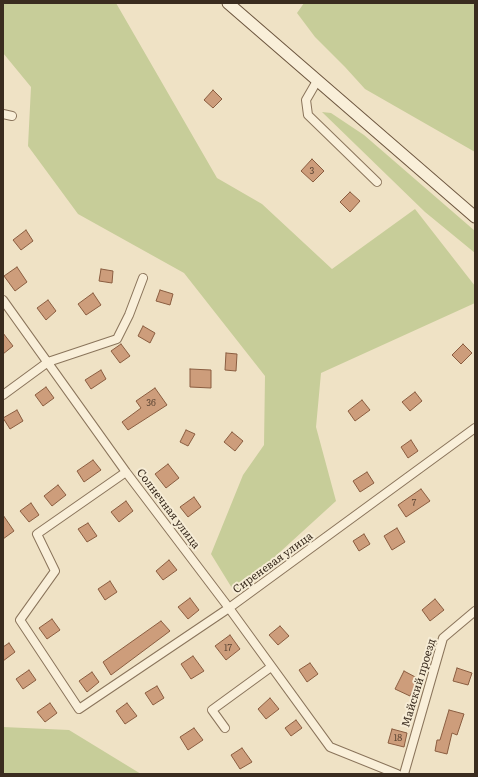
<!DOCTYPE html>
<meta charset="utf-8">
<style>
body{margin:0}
#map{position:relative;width:478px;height:777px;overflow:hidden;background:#efe2c5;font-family:Literata,serif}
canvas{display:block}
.frame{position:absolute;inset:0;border:4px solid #3a2c1f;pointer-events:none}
</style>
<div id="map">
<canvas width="478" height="777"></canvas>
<div class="frame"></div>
</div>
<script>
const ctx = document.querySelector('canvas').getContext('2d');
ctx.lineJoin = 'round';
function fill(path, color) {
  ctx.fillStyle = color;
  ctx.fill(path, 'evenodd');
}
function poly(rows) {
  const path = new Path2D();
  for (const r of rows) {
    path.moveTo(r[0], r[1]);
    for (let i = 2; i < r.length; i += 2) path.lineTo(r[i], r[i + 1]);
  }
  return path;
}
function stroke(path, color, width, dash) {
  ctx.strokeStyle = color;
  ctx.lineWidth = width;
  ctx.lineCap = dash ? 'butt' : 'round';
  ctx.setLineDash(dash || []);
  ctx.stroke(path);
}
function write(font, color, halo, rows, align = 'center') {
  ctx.font = font + ' Literata,serif';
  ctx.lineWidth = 4;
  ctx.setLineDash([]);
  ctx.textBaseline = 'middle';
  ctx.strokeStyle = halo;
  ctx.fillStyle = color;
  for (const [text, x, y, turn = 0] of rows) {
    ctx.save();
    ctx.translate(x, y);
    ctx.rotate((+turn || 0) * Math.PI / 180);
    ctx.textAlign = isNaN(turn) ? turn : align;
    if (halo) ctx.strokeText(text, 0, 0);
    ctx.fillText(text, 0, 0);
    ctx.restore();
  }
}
const green = poly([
 [3,3,116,3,217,178,262,204,332,269,415,209,475,286,475,303,321,373,316,427,336,501,235,593,211,554,243,475,264,445,265,376,184,273,78,214,28,146,31,87,3,53],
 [304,3,475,3,475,152,365,89,345,67,315,37,297,13],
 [322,112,331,113,364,135,475,231,475,253,425,212],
 [3,727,69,730,141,774,3,774]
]);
const building = poly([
 [213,90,222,99,213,108,204,100,213,90],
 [312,159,324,171,313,182,301,171,312,159],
 [350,192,360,201,350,212,340,202,350,192],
 [26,230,33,241,21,250,13,240,26,230],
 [17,267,27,282,15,291,4,276,17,267],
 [101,269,113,271,112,283,99,281,101,269],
 [160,290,173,294,170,305,156,301,160,290],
 [93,293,101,305,86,315,78,304,93,293],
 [48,300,56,311,46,320,37,308,48,300],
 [143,326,155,333,150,343,138,336,143,326],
 [3,333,13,346,3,354,3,333],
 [121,344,130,356,120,363,111,351,121,344],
 [463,344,472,353,461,364,452,355,463,344],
 [226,353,237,354,236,371,225,370,226,353],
 [190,369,211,370,211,388,190,387,190,369],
 [101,370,106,379,91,389,85,380,101,370],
 [46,387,54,398,43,406,35,395,46,387],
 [155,388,167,405,128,430,122,422,141,408,136,401,155,388],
 [415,392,422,401,410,411,402,402,415,392],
 [362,400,370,410,355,421,348,411,362,400],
 [17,410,23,421,10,429,3,418,17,410],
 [186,430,195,434,188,446,180,442,186,430],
 [232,432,243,441,235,451,224,442,232,432],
 [411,440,418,451,408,458,401,447,411,440],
 [93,460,101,470,84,482,77,471,93,460],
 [168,464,179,478,166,488,155,474,168,464],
 [367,472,374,483,360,492,353,481,367,472],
 [58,485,66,495,52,506,44,496,58,485],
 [421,489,430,501,406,517,398,505,421,489],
 [194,497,201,507,188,517,180,507,194,497],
 [126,501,133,511,119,522,111,512,126,501],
 [31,503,39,515,29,522,20,511,31,503],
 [3,515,14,531,3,539,3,515],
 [88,523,97,536,87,542,78,529,88,523],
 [397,528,405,542,392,550,384,536,397,528],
 [364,534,370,544,359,551,353,541,364,534],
 [169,560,177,570,163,580,156,571,169,560],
 [110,581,117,592,105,600,98,589,110,581],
 [190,598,199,610,188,619,178,607,190,598],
 [435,599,444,610,430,621,422,610,435,599],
 [52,619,60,630,47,639,39,628,52,619],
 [161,621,170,631,111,675,103,662,161,621],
 [280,626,289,636,278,645,269,635,280,626],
 [230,635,240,649,226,660,215,646,230,635],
 [9,643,15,652,3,661,3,647,9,643],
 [193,656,204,671,191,679,181,664,193,656],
 [310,663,318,674,307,682,299,670,310,663],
 [457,668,472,673,468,685,453,681,457,668],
 [29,670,36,680,23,689,16,679,29,670],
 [404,671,419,679,410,696,395,689,404,671],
 [92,672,99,682,87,692,79,681,92,672],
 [157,686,164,698,153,705,145,693,157,686],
 [270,698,279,709,266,719,258,709,270,698],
 [50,703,57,713,45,722,37,712,50,703],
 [127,703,137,716,125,724,116,711,127,703],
 [449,710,464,714,457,735,452,733,447,754,435,751,437,740,440,740,449,710],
 [296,720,302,728,291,736,285,728,296,720],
 [194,728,203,740,188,750,180,737,194,728],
 [392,729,407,733,404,747,388,743,392,729],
 [242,748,252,762,240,769,231,755,242,748]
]);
const street = poly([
 [317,81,306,100,308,115,377,182],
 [3,114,12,116],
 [3,300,126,472,229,608,330,747,397,774],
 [3,395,48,362,117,339,129,315,143,278],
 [126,472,37,534,55,571,20,620,79,709,229,608,475,428],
 [225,728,212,710,271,667],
 [404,774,443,638,475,611]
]);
const secondary = poly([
 [228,3,475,217]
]);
const numberNames = [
 ["3",312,171],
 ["36",151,403],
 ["7",414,503],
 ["17",228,648],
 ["18",398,738]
];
const streetNames = [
 ["Солнечная улица",168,509,53],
 ["Сиреневая улица",273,563,-36],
 ["Майский проезд",419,683,-73]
];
fill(green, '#c7cd99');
fill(building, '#cd9d7b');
stroke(building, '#8a5d40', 1);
stroke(street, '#8a745b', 10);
stroke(secondary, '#6c553e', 13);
stroke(street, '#f9efd9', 8);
stroke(secondary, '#f9efd9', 11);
write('9px', '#5f4836', null, numberNames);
write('11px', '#3a2c1f', '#f6ecd5', streetNames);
</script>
